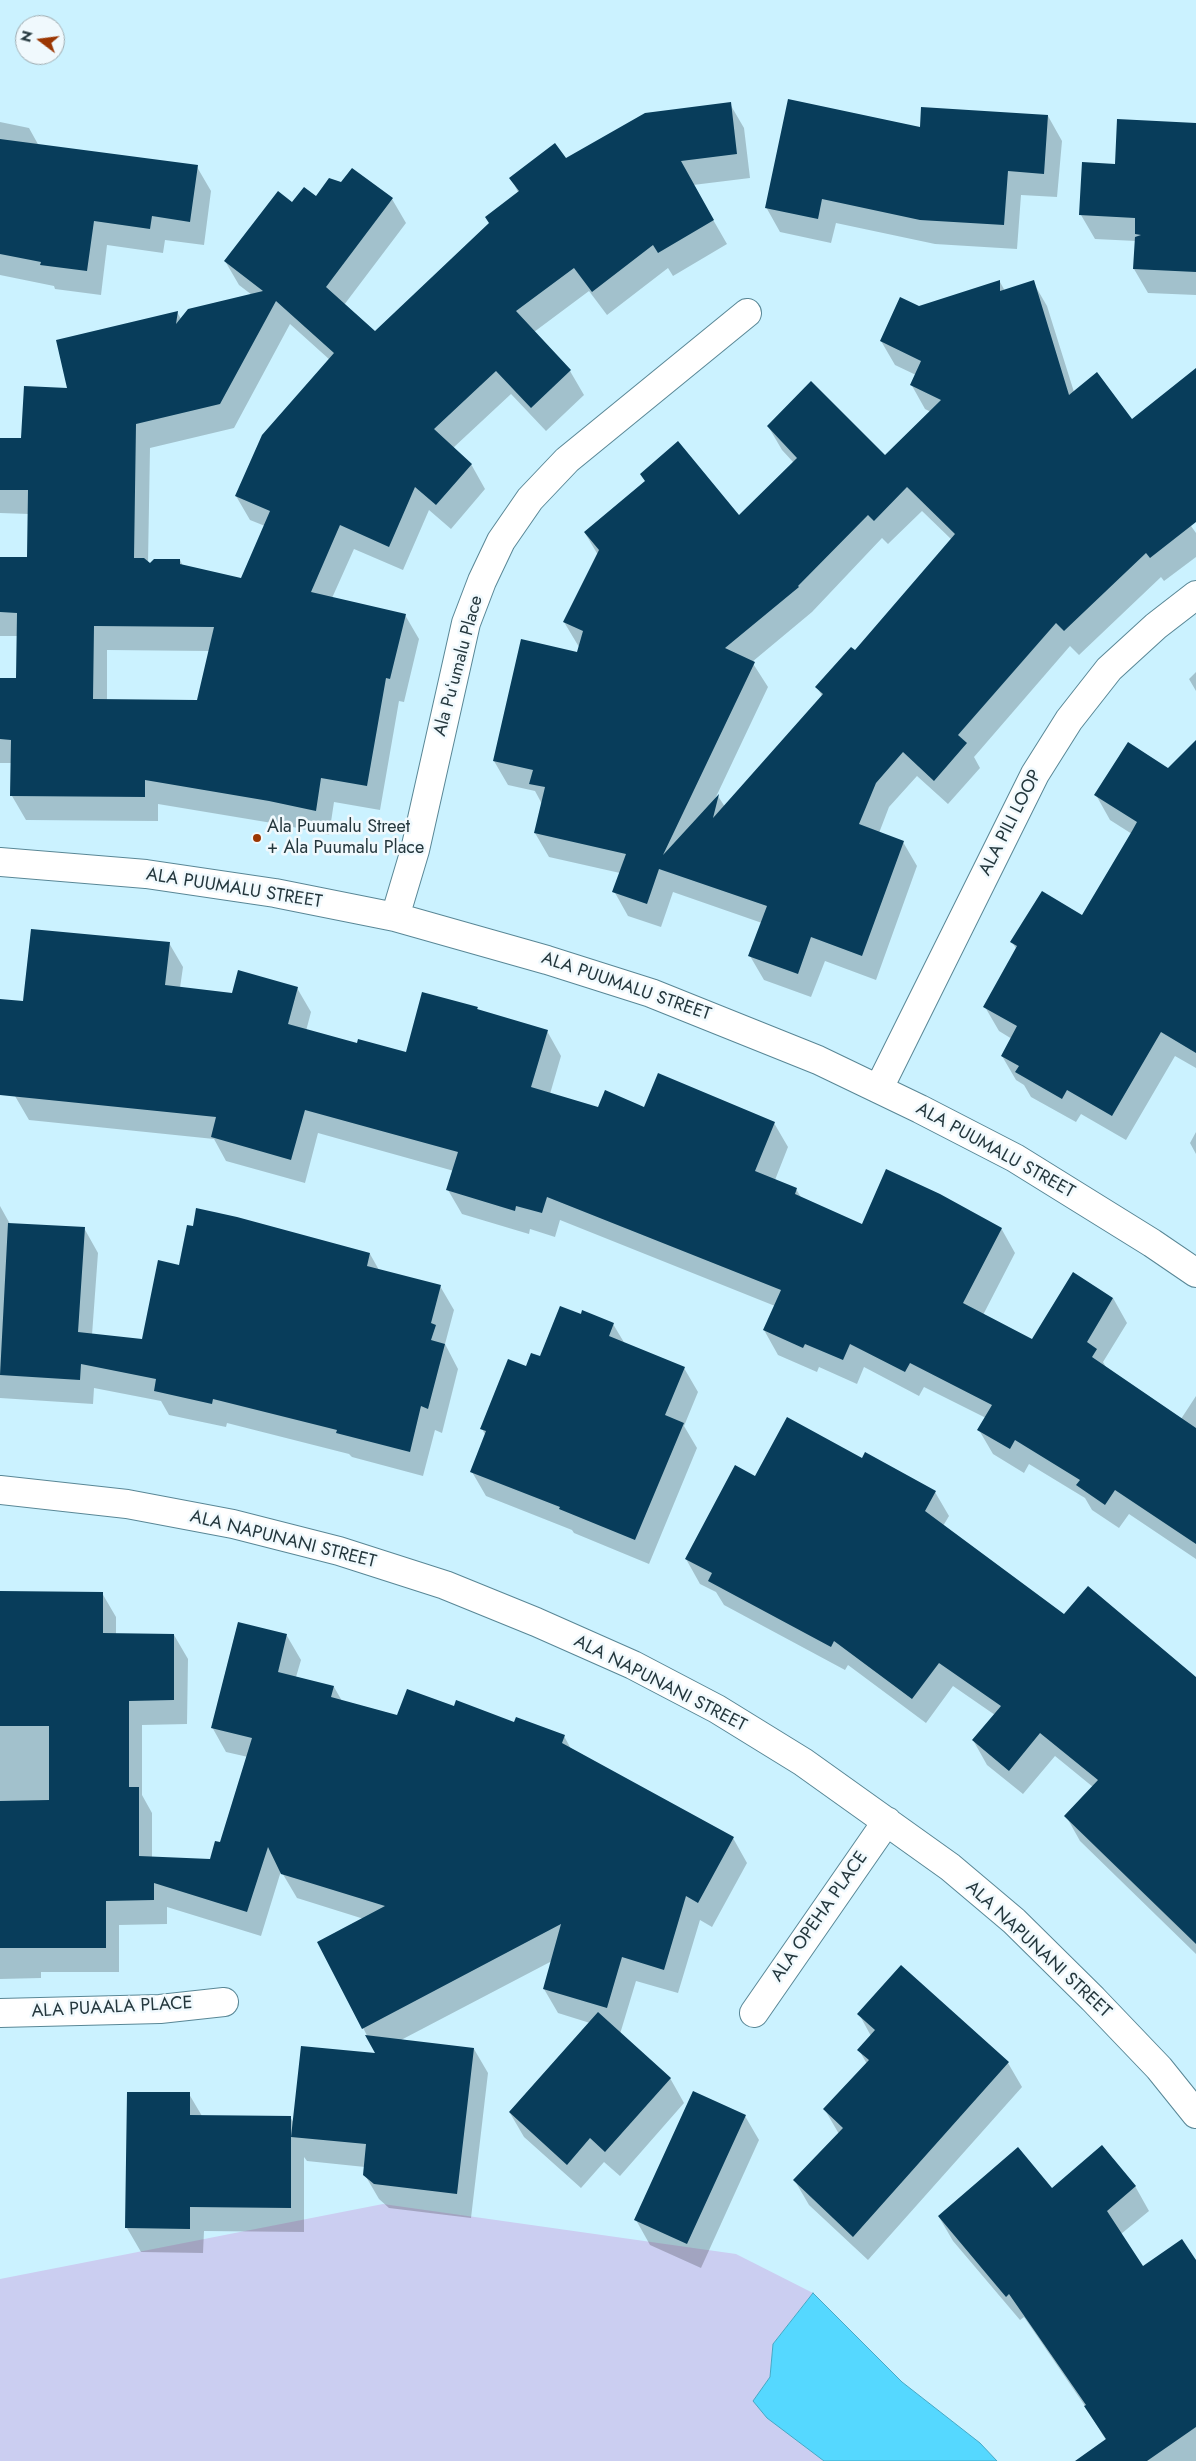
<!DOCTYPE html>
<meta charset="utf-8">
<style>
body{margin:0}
#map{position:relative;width:1196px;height:2461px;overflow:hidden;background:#cbf2ff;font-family:Jost,sans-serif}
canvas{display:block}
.north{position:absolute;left:15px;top:15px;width:50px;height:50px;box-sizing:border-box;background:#f0f9fd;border:1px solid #9eabb0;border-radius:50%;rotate:285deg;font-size:14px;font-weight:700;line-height:20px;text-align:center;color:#24373d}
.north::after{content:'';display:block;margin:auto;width:18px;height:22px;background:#9b3703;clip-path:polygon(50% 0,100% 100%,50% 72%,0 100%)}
</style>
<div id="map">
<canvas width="1196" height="2461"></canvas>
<div class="north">N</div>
</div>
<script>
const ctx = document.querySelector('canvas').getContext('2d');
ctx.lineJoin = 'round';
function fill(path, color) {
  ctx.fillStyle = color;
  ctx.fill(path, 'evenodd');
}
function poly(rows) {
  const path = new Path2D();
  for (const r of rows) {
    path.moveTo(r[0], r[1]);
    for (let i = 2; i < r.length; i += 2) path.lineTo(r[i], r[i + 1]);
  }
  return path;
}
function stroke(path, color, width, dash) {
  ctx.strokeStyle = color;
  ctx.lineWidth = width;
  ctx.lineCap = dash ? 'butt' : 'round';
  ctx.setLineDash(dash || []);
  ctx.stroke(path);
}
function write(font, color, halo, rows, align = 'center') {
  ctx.font = font + ' Jost,sans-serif';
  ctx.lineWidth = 5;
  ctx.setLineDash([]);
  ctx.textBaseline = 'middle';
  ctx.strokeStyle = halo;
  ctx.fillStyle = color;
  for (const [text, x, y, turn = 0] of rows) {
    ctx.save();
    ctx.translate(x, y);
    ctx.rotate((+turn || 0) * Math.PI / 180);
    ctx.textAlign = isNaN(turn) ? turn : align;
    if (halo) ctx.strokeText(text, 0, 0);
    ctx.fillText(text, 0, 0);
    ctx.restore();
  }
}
const green = poly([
 [383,2204,736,2254,813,2293,773,2344,770,2377,754,2401,824,2461,0,2461,0,2279]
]);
const water = poly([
 [813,2293,902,2382,980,2443,997,2461,824,2461,767,2418,753,2401,770,2377,773,2344,813,2293]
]);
const shadow = poly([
 [730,104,744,128,750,178,693,185,727,244,673,276,668,268,607,315,589,291,534,332,570,371,584,395,546,431,511,394,453,448,471,464,485,489,451,529,429,510,403,570,354,549,332,598,405,615,419,639,404,702,399,701,380,810,334,802,329,835,284,825,158,804,158,821,26,820,12,796,12,763,0,763,0,679,17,680,18,636,0,636,0,558,28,559,29,514,0,513,0,439,22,440,69,389,177,312,181,319,252,295,239,285,225,261,293,204,316,197,392,199,406,223,344,305,375,332,490,224,518,192,511,178],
 [290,324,330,360,236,496,250,520,265,526,242,580,183,566,180,560,150,564,148,563,150,448,234,428],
 [107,650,210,651,198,702,107,701],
 [1048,116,1062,141,1057,197,1021,195,1017,249,935,244,836,223,831,243,780,232,766,207,921,129],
 [0,122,29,128,39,146,197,167,211,191,204,245,165,240,163,253,107,245,101,295,55,289,54,286,0,275],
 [1196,124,1196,295,1148,293,1134,269,1136,241,1095,239,1081,215,1116,165],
 [1000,282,1005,291,1033,282,1047,306,1074,392,1132,420,1196,378,1196,495,1191,526,1196,533,1196,557,1164,581,1161,577,1079,655,1070,646,974,757,980,768,948,804,917,776,889,807,879,833,903,842,917,866,876,980,825,961,811,997,764,980,750,956,762,923,673,892,661,927,628,916,614,891,620,873,549,857,535,833,542,804,535,791,508,785,494,761,577,653,579,647,564,622,598,555,585,533,739,517,794,463,782,450,768,426,885,457,931,412,925,409,911,384,916,375,895,365,881,341,919,308],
 [922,511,952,540,855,652,817,687,822,696,725,807,718,796,715,799,768,687,752,662,812,612,882,538,888,544],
 [1196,672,1196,691,1189,679],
 [1196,742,1196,1068,1175,1056,1126,1140,1081,1114,1076,1122,1031,1097,1024,1085,1016,1080,1002,1056,1012,1039,999,1031,985,1007,1017,950,1012,942,1082,917,1132,834,1110,820,1096,795,1168,769],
 [169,943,183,967,180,988,233,994,297,988,311,1012,306,1031,358,1044,407,1053,477,1008,479,1011,547,1031,561,1056,550,1094,599,1108,645,1108,774,1123,788,1147,775,1180,796,1189,802,1199,862,1225,1001,1228,1015,1253,983,1315,1033,1341,1113,1298,1127,1323,1103,1362,1107,1369,1181,1419,1196,1396,1196,1559,1129,1514,1119,1528,1092,1510,1085,1498,1029,1464,1024,1473,993,1454,979,1430,986,1418,924,1387,919,1396,864,1367,857,1384,819,1367,817,1372,778,1355,764,1330,775,1306,560,1220,555,1237,530,1229,529,1234,462,1214,448,1190,454,1171,318,1133,305,1183,226,1161,214,1139,29,1120,15,1096],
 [1196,1132,1196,1154,1190,1143],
 [0,1206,10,1224,84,1228,98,1253,92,1335,143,1340,180,1266,370,1254,379,1270,440,1286,454,1310,445,1344,458,1369,442,1433,435,1430,423,1476,352,1457,349,1454,227,1423,226,1427,169,1415,161,1401,94,1388,93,1404,0,1398],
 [582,1312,613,1324,625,1344,684,1368,698,1392,684,1426,697,1448,649,1564,574,1533,572,1530,486,1496,472,1472,486,1436,482,1429,527,1367,541,1358],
 [863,1460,935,1492,949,1516,943,1526,1064,1615,1196,1696,1196,1954,1080,1841,1066,1816,1093,1787,1055,1756,1023,1794,987,1765,973,1740,995,1715,953,1686,926,1723,848,1665,845,1670,724,1605,716,1592,700,1584,686,1559,756,1478],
 [0,1592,102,1593,116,1617,116,1635,174,1635,188,1659,187,1724,142,1725,142,1795,152,1813,152,1858,211,1860,221,1844,248,1757,226,1752,212,1727,238,1623,287,1636,301,1660,296,1677,334,1687,342,1701,398,1716,455,1708,564,1736,571,1749,733,1838,747,1863,712,1927,700,1920,678,1993,636,1981,620,2034,670,2078,684,2103,620,2176,604,2162,581,2188,524,2137,510,2113,590,2023,558,2013,544,1989,552,1961,401,2040,474,2049,488,2073,471,2218,389,2208,379,2199,365,2175,365,2167,307,2161,304,2157,304,2232,204,2231,203,2253,141,2252,127,2228,189,2094,202,2116,290,2117,294,2123,377,2055,319,1942,364,1919,297,1898,281,1871,261,1936,167,1907,167,1924,119,1925,119,1972,41,1972,41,1978,0,1979],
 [859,2014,1008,2063,1022,2087,868,2260,809,2205,795,2181,839,2134,825,2110,867,2064,859,2050,871,2036],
 [745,2116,759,2140,701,2268,650,2245,636,2220],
 [1135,2186,1149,2211,1121,2234,1143,2268,1196,2262,1196,2461,1111,2461,1106,2440,1085,2406,1024,2317,1020,2320,953,2241,939,2217,1052,2189]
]);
const building = poly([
 [788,99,920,127,921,107,1048,115,1044,174,1008,171,1004,225,920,220,822,199,818,219,765,208],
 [731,102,737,154,681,161,714,220,658,253,653,245,592,292,574,268,516,311,571,370,531,408,496,371,434,429,472,464,436,505,415,487,389,547,340,525,311,592,406,614,390,679,386,678,367,786,321,778,316,811,269,801,145,780,145,797,10,796,11,740,0,739,0,678,16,678,17,613,0,612,0,557,27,557,28,490,0,490,0,438,21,438,24,386,67,388,56,340,178,311,176,324,188,309,263,291,224,261,278,191,292,202,304,187,316,196,329,178,341,182,352,168,393,198,326,287,375,331,489,223,485,217,519,191,509,178,555,143,566,158,645,113],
 [276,301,334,353,262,435,235,496,270,511,241,578,180,564,180,559,154,559,150,563,144,558,134,558,136,424,220,404],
 [94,626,214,627,197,700,93,699],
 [1117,119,1196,123,1196,272,1133,269,1135,237,1141,235,1135,234,1135,218,1079,215,1082,162,1115,164],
 [0,139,198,165,190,222,152,216,150,229,94,221,87,271,40,265,41,262,0,254],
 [1000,280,1000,291,1034,280,1069,395,1097,372,1132,419,1196,368,1196,522,1150,558,1146,553,1064,631,1056,623,958,735,967,743,934,781,903,752,876,783,859,824,904,841,862,956,811,937,798,974,748,956,767,906,659,869,647,904,612,892,626,854,534,833,545,787,529,784,533,770,493,761,521,639,577,652,583,631,563,622,599,550,584,532,645,481,640,474,678,441,739,515,797,458,767,426,811,381,885,455,941,400,910,385,921,361,880,341,900,297,919,306],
 [907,487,955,534,855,650,851,647,815,687,823,694,713,818,719,794,663,855,755,662,725,648,799,587,798,586,868,515,874,521],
 [1196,740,1196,1053,1161,1032,1112,1116,1067,1090,1062,1099,1015,1072,1019,1066,1001,1056,1017,1026,983,1007,1017,946,1010,942,1042,891,1082,915,1132,831,1137,822,1094,795,1128,742,1168,768],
 [31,929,170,942,165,985,232,993,238,970,298,987,288,1024,357,1043,358,1039,406,1052,422,992,478,1007,477,1009,548,1030,531,1087,598,1107,605,1090,644,1107,658,1073,775,1122,755,1171,797,1188,795,1194,862,1224,886,1169,940,1194,1002,1228,963,1303,1032,1339,1073,1272,1113,1298,1087,1342,1097,1349,1092,1357,1196,1428,1196,1544,1115,1490,1105,1505,1076,1485,1080,1480,1015,1440,1010,1449,977,1430,992,1405,910,1363,905,1372,850,1344,843,1360,805,1344,803,1348,763,1330,781,1290,547,1197,542,1213,516,1206,515,1211,446,1190,458,1152,305,1110,291,1160,211,1137,216,1117,0,1095,0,999,23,1001],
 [196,1208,237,1217,370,1253,367,1266,441,1285,431,1323,436,1325,431,1340,445,1344,428,1409,421,1406,410,1452,336,1433,337,1430,213,1399,212,1404,154,1391,156,1379,81,1364,80,1380,0,1375,8,1223,85,1227,78,1332,142,1339,158,1260,179,1265,187,1225,193,1226],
 [560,1306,581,1314,582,1310,614,1323,609,1336,685,1367,665,1415,684,1423,635,1540,559,1509,560,1507,470,1472,486,1431,480,1429,508,1359,526,1366,531,1353,540,1356],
 [787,1417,862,1458,865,1452,936,1491,925,1511,1064,1614,1088,1586,1196,1677,1196,1944,1064,1816,1098,1780,1040,1733,1009,1771,972,1740,1001,1706,939,1663,912,1699,834,1641,831,1647,708,1581,712,1573,685,1559,735,1465,755,1476],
 [0,1591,103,1592,103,1633,174,1634,174,1700,129,1701,129,1787,139,1787,139,1856,210,1859,215,1841,220,1842,252,1738,211,1728,238,1622,287,1634,278,1672,334,1686,331,1697,397,1715,407,1689,454,1706,456,1700,514,1722,516,1717,565,1735,562,1743,734,1837,698,1903,686,1896,664,1970,622,1957,607,2008,543,1989,561,1924,362,2029,317,1942,385,1906,281,1874,268,1847,247,1912,154,1883,154,1900,106,1901,106,1948,0,1948,0,1801,49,1800,49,1726,0,1726],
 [901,1965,1009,2062,853,2237,793,2180,843,2128,823,2109,869,2060,857,2050,875,2030,857,2014],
 [598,2012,671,2078,605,2152,590,2138,567,2165,509,2112],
 [365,2035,474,2048,457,2194,374,2184,363,2175,366,2144,291,2137,301,2046,375,2053],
 [693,2091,746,2115,687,2244,634,2220],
 [127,2092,190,2092,190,2115,291,2116,291,2208,190,2207,190,2229,125,2228],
 [1102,2145,1136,2186,1107,2211,1143,2266,1182,2239,1196,2260,1196,2427,1147,2461,1075,2461,1106,2439,1084,2406,1086,2405,1009,2294,1006,2297,938,2216,1018,2147,1052,2188]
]);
const minor = poly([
 [0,862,146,874,275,893,395,917,547,960,651,993,818,1060,920,1109,1015,1158,1152,1243,1196,1273],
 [395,917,415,850,466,623,482,581,501,541,530,499,567,460,747,313],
 [879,1088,1035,774,1069,720,1109,669,1156,626,1196,595],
 [0,1490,127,1504,233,1524,339,1551,445,1585,536,1622,633,1665,717,1709,803,1762,950,1867,1014,1921,1093,1999,1159,2068,1196,2114],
 [0,2013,160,2009,224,2002],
 [754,2013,887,1821]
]);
const markers = [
 [257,838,5,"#9b3703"]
];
const streetNames = [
 ["Ala Puʻumalu Place",459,666,-75],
 ["ALA PILI LOOP",1011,823,-63],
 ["ALA PUUMALU STREET",234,889,9],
 ["ALA PUUMALU STREET",626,987,19],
 ["ALA PUUMALU STREET",995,1151,29],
 ["ALA NAPUNANI STREET",283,1540,14],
 ["ALA NAPUNANI STREET",660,1684,27],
 ["ALA OPEHA PLACE",820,1917,-55],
 ["ALA NAPUNANI STREET",1038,1950,43],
 ["ALA PUAALA PLACE",112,2008,-3]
];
const poiNames = [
 ["Ala Puumalu Street",267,828],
 ["+ Ala Puumalu Place",267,849]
];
fill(green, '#cbcef1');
fill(water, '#55d8ff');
stroke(water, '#46a8c5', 1);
fill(shadow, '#0003');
fill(building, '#083d5b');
stroke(minor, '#598796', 30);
stroke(minor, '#fff', 28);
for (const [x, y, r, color] of markers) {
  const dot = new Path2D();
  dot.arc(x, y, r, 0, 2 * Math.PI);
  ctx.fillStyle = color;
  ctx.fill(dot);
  stroke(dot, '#f0f9fd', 2);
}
write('18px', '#24373d', '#f0f9fd', streetNames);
write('18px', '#24373d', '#f0f9fd', poiNames, 'left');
</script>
